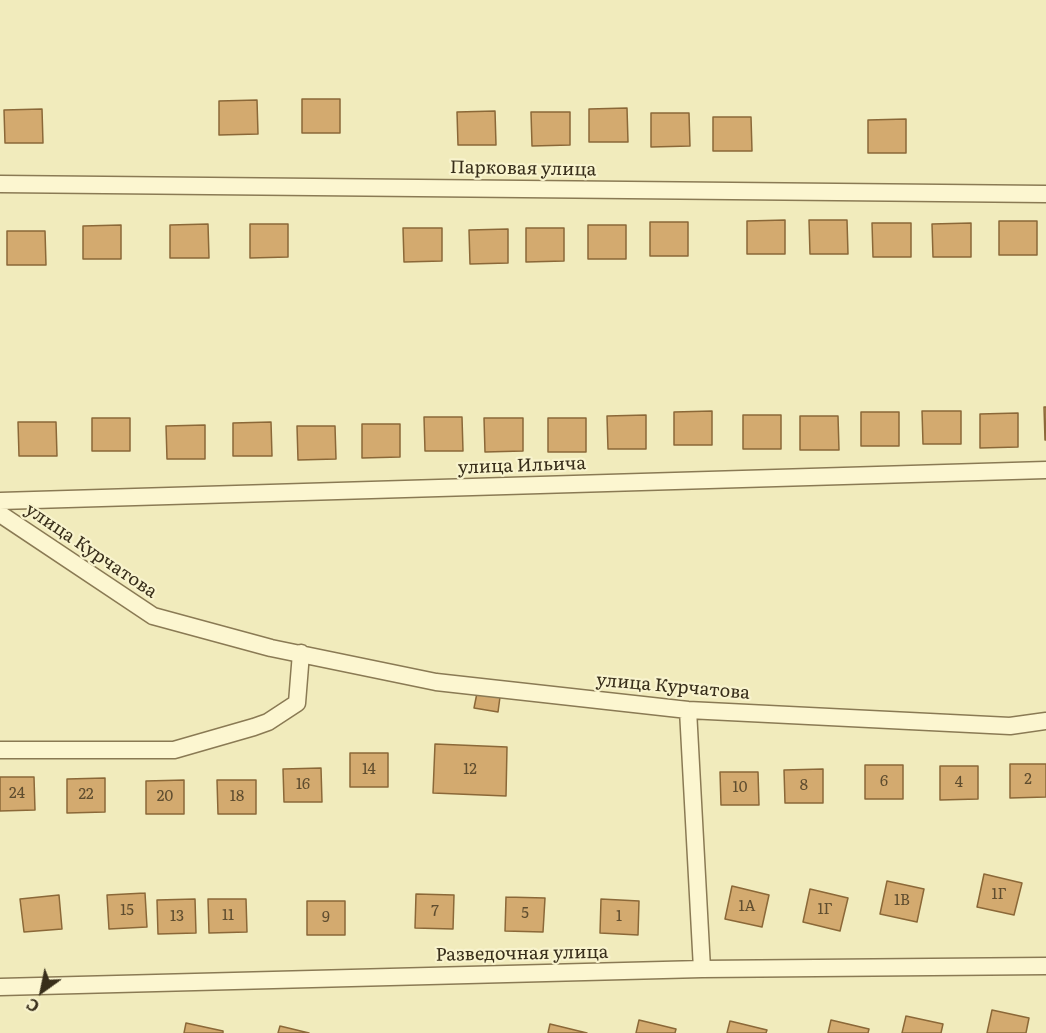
<!DOCTYPE html>
<meta charset="utf-8">
<style>
body{margin:0}
#map{position:relative;width:1046px;height:1033px;overflow:hidden;background:#f1ebbc;font-family:Literata,serif}
canvas{display:block}
.north{position:absolute;left:12px;top:961px;width:60px;height:60px;-webkit-text-stroke:4px #f8f3cd;paint-order:stroke;rotate:213deg;font-size:16px;font-weight:700;line-height:24px;text-align:center;color:#382e1a}
.north::after{content:'';display:block;margin:auto;width:21px;height:27px;background:#382e1a;clip-path:polygon(50% 0,100% 100%,50% 72%,0 100%)}
</style>
<div id="map">
<canvas width="1046" height="1033"></canvas>
<div class="north">С</div>
</div>
<script>
const ctx = document.querySelector('canvas').getContext('2d');
ctx.lineJoin = 'round';
function fill(path, color) {
  ctx.fillStyle = color;
  ctx.fill(path, 'evenodd');
}
function poly(rows) {
  const path = new Path2D();
  for (const r of rows) {
    path.moveTo(r[0], r[1]);
    for (let i = 2; i < r.length; i += 2) path.lineTo(r[i], r[i + 1]);
  }
  return path;
}
function stroke(path, color, width, dash) {
  ctx.strokeStyle = color;
  ctx.lineWidth = width;
  ctx.lineCap = dash ? 'butt' : 'round';
  ctx.setLineDash(dash || []);
  ctx.stroke(path);
}
function write(font, color, halo, rows, align = 'center') {
  ctx.font = font + ' Literata,serif';
  ctx.lineWidth = 4.5;
  ctx.setLineDash([]);
  ctx.textBaseline = 'middle';
  ctx.strokeStyle = halo;
  ctx.fillStyle = color;
  for (const [text, x, y, turn = 0] of rows) {
    ctx.save();
    ctx.translate(x, y);
    ctx.rotate((+turn || 0) * Math.PI / 180);
    ctx.textAlign = isNaN(turn) ? turn : align;
    if (halo) ctx.strokeText(text, 0, 0);
    ctx.fillText(text, 0, 0);
    ctx.restore();
  }
}
const building = poly([
 [302,99,340,99,340,133,302,133,302,99],
 [257,100,258,134,219,135,219,101,257,100],
 [627,108,628,142,589,142,589,109,627,108],
 [42,109,43,143,5,143,4,110,42,109],
 [495,111,496,145,458,145,457,112,495,111],
 [531,112,570,112,570,145,532,146,531,112],
 [651,113,689,113,690,146,651,147,651,113],
 [713,117,751,117,752,151,713,151,713,117],
 [906,119,906,153,868,153,868,120,906,119],
 [785,220,785,254,747,254,747,221,785,220],
 [809,220,847,220,848,254,810,254,809,220],
 [999,221,1037,221,1037,255,999,255,999,221],
 [650,222,688,222,688,256,650,256,650,222],
 [872,223,911,223,911,257,873,257,872,223],
 [971,223,971,257,933,257,932,224,971,223],
 [208,224,209,258,170,258,170,225,208,224],
 [250,224,288,224,288,257,250,258,250,224],
 [121,225,121,259,83,259,83,226,121,225],
 [588,225,626,225,626,259,588,259,588,225],
 [403,228,442,228,442,261,404,262,403,228],
 [526,228,564,228,564,261,526,262,526,228],
 [508,229,508,263,470,264,469,230,508,229],
 [7,231,45,231,46,265,7,265,7,231],
 [1044,407,1046,407,1046,440,1045,440,1044,407],
 [712,411,712,445,674,445,674,412,712,411],
 [922,411,961,411,961,444,923,444,922,411],
 [861,412,899,412,899,446,861,446,861,412],
 [1018,413,1018,447,980,448,980,414,1018,413],
 [646,415,646,449,608,449,607,416,646,415],
 [743,415,781,415,781,449,743,449,743,415],
 [800,416,838,416,839,450,800,450,800,416],
 [424,417,462,417,463,451,425,451,424,417],
 [92,418,130,418,130,451,92,451,92,418],
 [484,418,523,418,523,451,485,452,484,418],
 [548,418,586,418,586,452,548,452,548,418],
 [18,422,56,422,57,456,19,456,18,422],
 [271,422,272,456,233,456,233,423,271,422],
 [362,424,400,424,400,457,362,458,362,424],
 [205,425,205,459,167,459,166,426,205,425],
 [297,426,335,426,336,459,298,460,297,426],
 [477,693,500,697,498,712,474,708,477,693],
 [435,744,507,747,506,796,433,793,435,744],
 [350,753,388,753,388,787,350,787,350,753],
 [1010,764,1046,764,1046,797,1010,798,1010,764],
 [865,765,903,765,903,799,865,799,865,765],
 [940,766,978,766,978,799,940,800,940,766],
 [321,768,322,802,284,802,283,769,321,768],
 [823,769,823,803,785,803,784,770,823,769],
 [720,772,758,772,759,805,721,805,720,772],
 [0,777,34,777,35,810,0,811,0,777],
 [105,778,105,812,67,813,67,779,105,778],
 [184,780,184,814,146,814,146,781,184,780],
 [217,780,256,780,256,814,218,814,217,780],
 [984,874,1022,883,1014,915,977,907,984,874],
 [887,881,924,889,917,922,880,914,887,881],
 [732,886,769,895,762,927,725,919,732,886],
 [810,889,848,898,840,931,803,922,810,889],
 [145,893,147,927,109,929,107,895,145,893],
 [416,894,454,895,453,929,415,928,416,894],
 [59,895,62,929,24,932,20,899,59,895],
 [506,897,545,898,543,932,505,931,506,897],
 [195,899,196,933,158,934,157,900,195,899],
 [208,899,246,899,247,932,209,933,208,899],
 [601,899,639,901,638,935,600,933,601,899],
 [307,901,345,901,345,935,307,935,307,901],
 [992,1010,1029,1018,1026,1033,987,1033,992,1010],
 [906,1016,943,1024,941,1033,902,1033,906,1016],
 [639,1020,676,1029,675,1033,636,1033,639,1020],
 [831,1020,869,1029,868,1033,828,1033,831,1020],
 [730,1021,767,1030,766,1033,727,1033,730,1021],
 [186,1023,223,1031,223,1033,184,1033,186,1023],
 [550,1024,587,1033,548,1033,550,1024],
 [280,1026,309,1033,278,1033,280,1026]
]);
const street = poly([
 [0,184,1046,194],
 [0,501,1046,470],
 [0,514,153,616,271,648,436,682,688,710,1010,726,1046,721],
 [688,710,702,969],
 [0,750,174,750,254,727,268,722,297,703,301,653],
 [0,987,702,969,1046,966]
]);
const numberNames = [
 ["14",369,770],
 ["12",470,770],
 ["2",1028,780],
 ["6",884,782],
 ["4",959,783],
 ["16",303,785],
 ["8",804,786],
 ["10",740,788],
 ["24",17,794],
 ["22",86,795],
 ["20",165,797],
 ["18",237,797],
 ["1Г",999,895],
 ["1В",902,901],
 ["1А",747,907],
 ["1Г",825,910],
 ["15",127,911],
 ["7",435,912],
 ["5",525,914],
 ["11",228,916],
 ["13",177,917],
 ["1",619,917],
 ["9",326,918]
];
const streetNames = [
 ["Парковая улица",523,169,1],
 ["улица Ильича",522,466,-2],
 ["улица Курчатова",91,551,34],
 ["улица Курчатова",673,687,5],
 ["Разведочная улица",522,954,-1]
];
fill(building, '#d3aa6f');
stroke(building, '#8b6838', 1.5);
stroke(street, '#8a7a54', 19);
stroke(street, '#fcf6d0', 16);
write('15px', '#5f4d2f', null, numberNames);
write('18px', '#382e1a', '#f8f3cd', streetNames);
</script>
